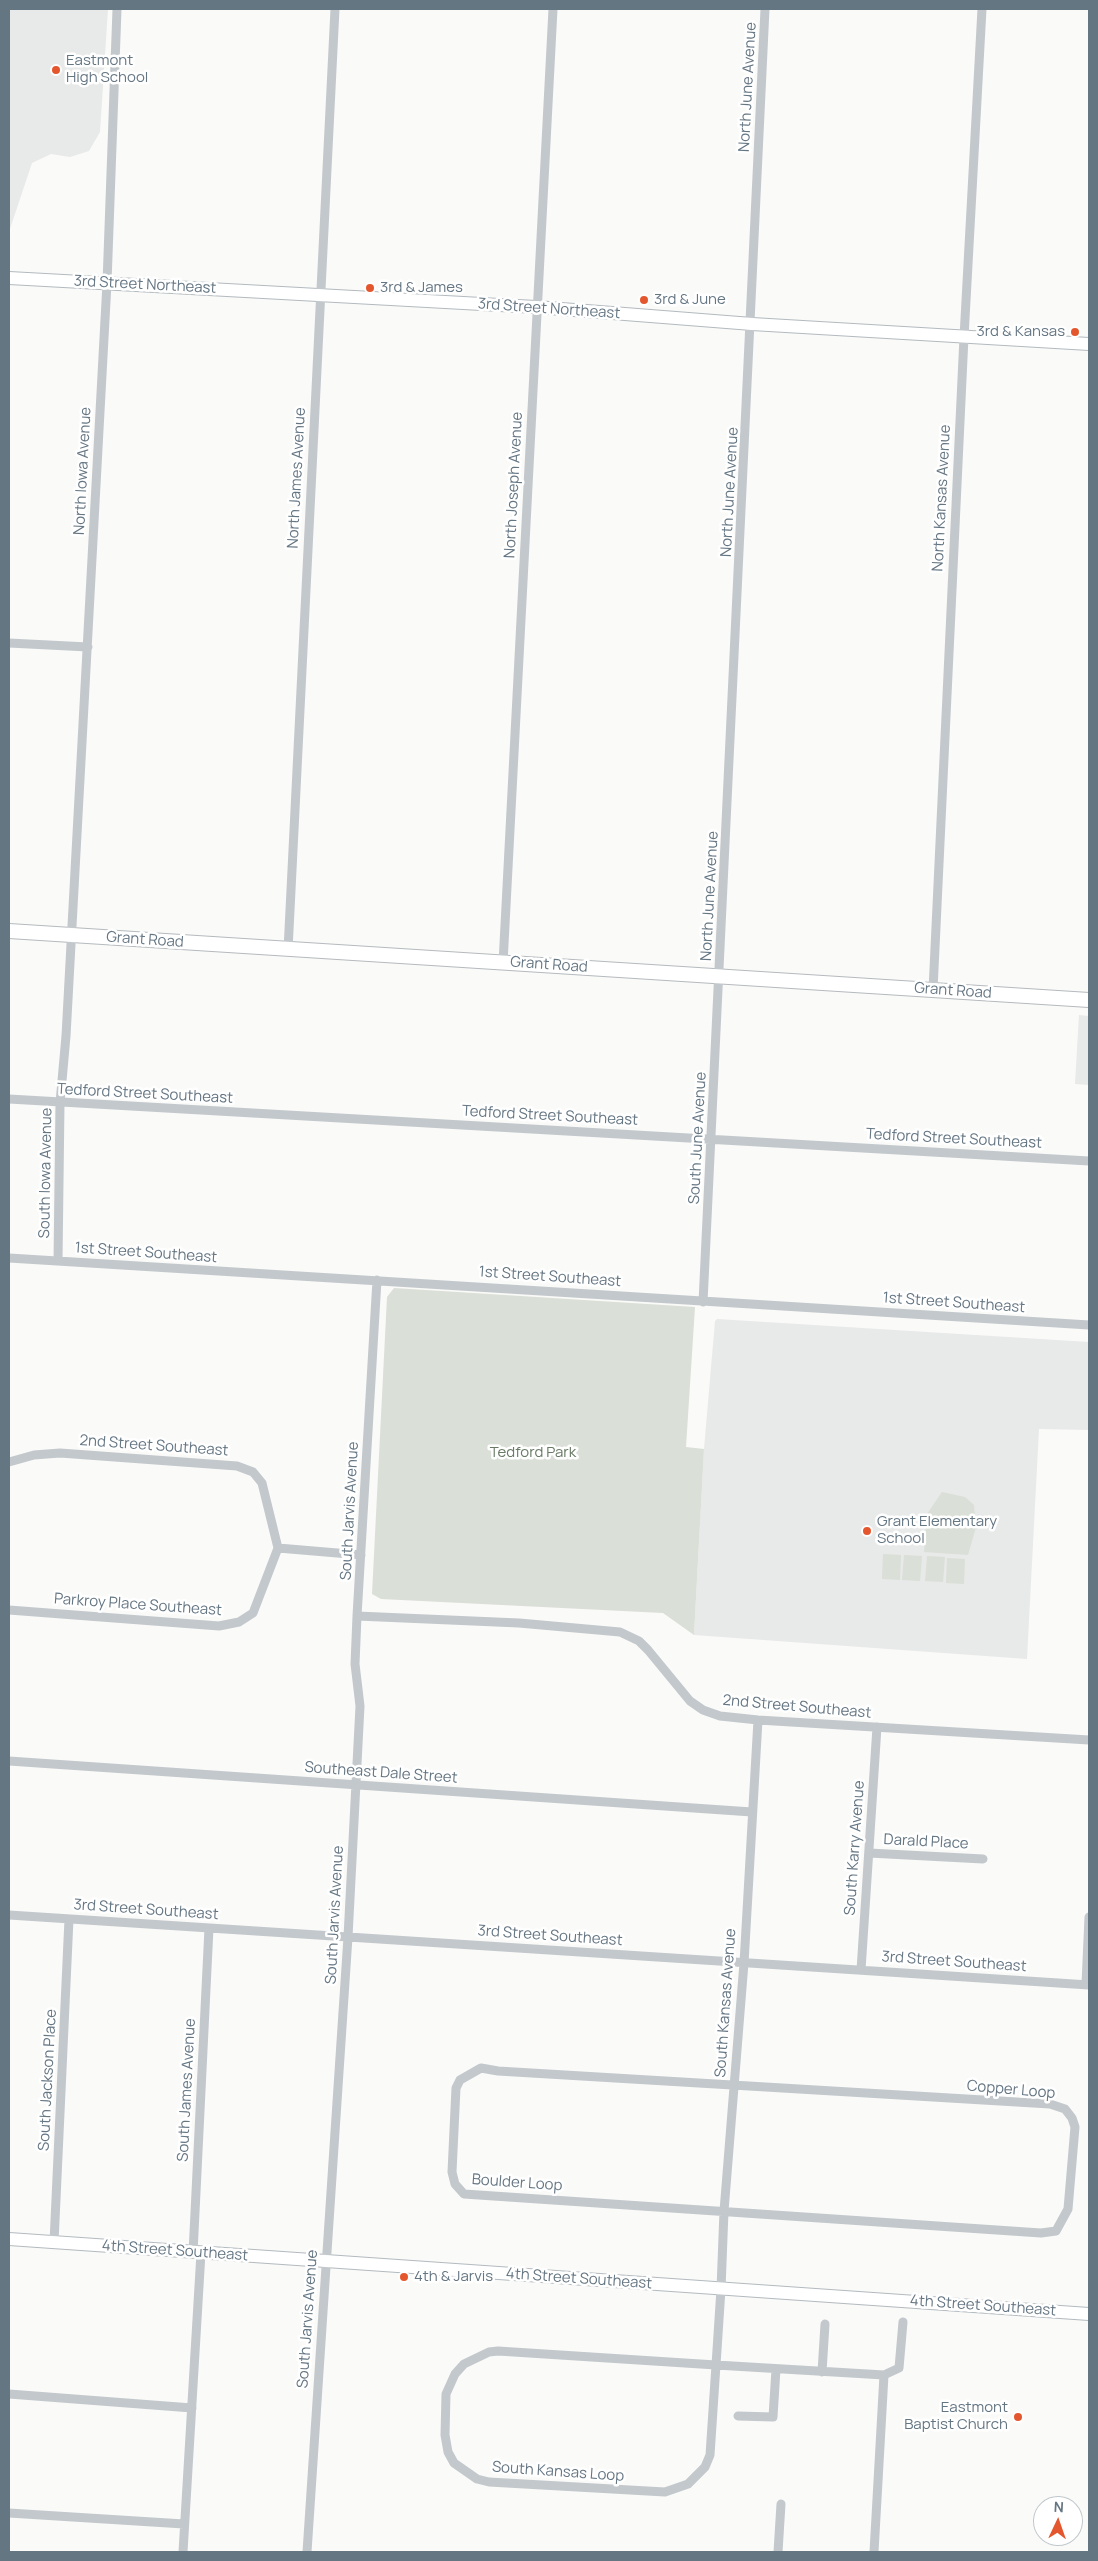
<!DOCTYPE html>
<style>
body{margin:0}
#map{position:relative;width:1098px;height:2561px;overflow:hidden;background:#fafaf8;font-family:Manrope,sans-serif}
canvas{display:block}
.frame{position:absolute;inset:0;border:10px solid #657683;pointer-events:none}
.north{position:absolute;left:1033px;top:2496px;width:50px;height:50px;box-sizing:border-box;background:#fff;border:1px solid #c1c8cd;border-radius:50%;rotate:3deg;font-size:14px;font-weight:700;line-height:20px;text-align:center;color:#657683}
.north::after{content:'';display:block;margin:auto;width:18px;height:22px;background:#e4572e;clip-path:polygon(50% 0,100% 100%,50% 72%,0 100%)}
</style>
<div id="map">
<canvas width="1098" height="2561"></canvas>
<div class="frame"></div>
<div class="north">N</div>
</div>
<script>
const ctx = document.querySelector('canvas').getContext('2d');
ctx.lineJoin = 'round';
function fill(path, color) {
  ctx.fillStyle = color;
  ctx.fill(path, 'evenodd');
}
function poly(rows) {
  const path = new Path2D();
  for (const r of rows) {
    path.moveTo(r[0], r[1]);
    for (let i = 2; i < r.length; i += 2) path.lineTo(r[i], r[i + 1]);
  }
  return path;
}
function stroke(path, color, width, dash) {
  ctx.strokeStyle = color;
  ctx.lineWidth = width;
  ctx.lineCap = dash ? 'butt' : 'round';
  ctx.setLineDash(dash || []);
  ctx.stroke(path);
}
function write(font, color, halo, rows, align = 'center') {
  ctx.font = font + ' Manrope,sans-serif';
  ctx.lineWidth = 5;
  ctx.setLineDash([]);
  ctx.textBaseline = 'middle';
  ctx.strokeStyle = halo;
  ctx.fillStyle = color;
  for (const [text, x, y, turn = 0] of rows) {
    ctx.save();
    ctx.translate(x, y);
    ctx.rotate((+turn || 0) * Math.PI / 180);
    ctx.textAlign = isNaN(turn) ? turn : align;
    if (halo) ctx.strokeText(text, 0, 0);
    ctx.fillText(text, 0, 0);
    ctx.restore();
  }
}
const built = poly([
 [9,9,108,9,100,132,89,151,70,157,51,154,32,163,9,232],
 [1079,1015,1089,1016,1089,1085,1075,1084],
 [717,1319,1089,1342,1089,1430,1039,1429,1027,1659,694,1635,704,1449,715,1321]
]);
const green = poly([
 [394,1288,695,1307,686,1447,704,1449,694,1635,663,1613,381,1599,372,1594,387,1297],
 [942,1492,965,1497,974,1505,976,1527,968,1555,924,1552,927,1514],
 [883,1554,901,1555,900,1580,882,1579],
 [904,1555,922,1556,920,1581,902,1580],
 [927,1556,945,1557,943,1582,925,1581],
 [947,1558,965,1559,964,1584,946,1583]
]);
const street = poly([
 [9,643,88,647],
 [288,950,335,9],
 [503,963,553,9],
 [933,990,964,337,982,9],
 [9,1099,1089,1161],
 [9,1258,1089,1325],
 [58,1261,60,1103,66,1036,107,283,117,9],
 [703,1302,765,9],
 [9,1462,34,1455,60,1453,237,1466,253,1472,262,1483,278,1548],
 [278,1548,361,1555],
 [9,1610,219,1626,239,1622,253,1613,278,1548],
 [357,1616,519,1623,620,1632,639,1641,648,1650,690,1701,703,1710,720,1716,758,1720,1089,1740],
 [758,1720,744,1963,724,2211,721,2289,716,2365,710,2455,705,2467,688,2484,665,2492,489,2482,477,2479,454,2463,448,2452,445,2435,446,2394,455,2374,464,2364,489,2352,498,2351,716,2365,884,2375,874,2552],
 [9,1761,752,1812],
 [869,1853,983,1859],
 [9,1915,1089,1985],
 [861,1970,877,1727],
 [1086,1984,1089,1917],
 [481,2068,498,2071,1050,2104,1065,2109,1072,2118,1075,2127,1068,2209,1056,2231,1041,2233,464,2194,455,2184,452,2172,456,2088,460,2080,481,2068],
 [54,2242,69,1919],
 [193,2253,209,1928],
 [822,2372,825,2324],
 [884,2375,899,2368,903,2322],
 [9,2394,192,2408],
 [738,2416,773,2417,776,2369],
 [9,2513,184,2524],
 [183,2552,201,2253],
 [307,2552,348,1937,360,1706,355,1664,357,1616,377,1280],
 [778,2552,781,2504]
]);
const secondary = poly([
 [9,278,536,307,752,324,1089,344],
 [9,2239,1089,2314]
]);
const primary = poly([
 [9,931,1089,1000]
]);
const markers = [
 [56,70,5,"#e4572e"],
 [370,288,5,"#e4572e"],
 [644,300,5,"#e4572e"],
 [1075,332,5,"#e4572e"],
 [867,1531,5,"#e4572e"],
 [404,2277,5,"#e4572e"],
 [1018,2417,5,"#e4572e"]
];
const poiNames = [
 ["Eastmont",66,61],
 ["High School",66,78],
 ["3rd & James",380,288],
 ["3rd & June",654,300],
 ["3rd & Kansas",1065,332,"right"],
 ["Grant Elementary",877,1522],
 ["School",877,1539],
 ["4th & Jarvis",414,2277],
 ["Eastmont",1008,2408,"right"],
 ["Baptist Church",1008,2425,"right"]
];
const streetNames = [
 ["North June Avenue",748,87,-87],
 ["3rd Street Northeast",145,285,3],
 ["3rd Street Northeast",549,309,4],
 ["North Iowa Avenue",83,471,-87],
 ["North James Avenue",297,478,-87],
 ["North Joseph Avenue",514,485,-87],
 ["North June Avenue",730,492,-87],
 ["North Kansas Avenue",942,498,-87],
 ["North June Avenue",710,896,-87],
 ["Grant Road",145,940,4],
 ["Grant Road",549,965,4],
 ["Grant Road",953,991,4],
 ["Tedford Street Southeast",145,1094,3],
 ["Tedford Street Southeast",550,1116,3],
 ["South June Avenue",698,1138,-87],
 ["Tedford Street Southeast",954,1139,3],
 ["South Iowa Avenue",46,1173,-89],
 ["1st Street Southeast",146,1253,4],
 ["1st Street Southeast",550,1277,4],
 ["1st Street Southeast",954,1303,4],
 ["2nd Street Southeast",154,1446,4],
 ["South Jarvis Avenue",350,1511,-87],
 ["Parkroy Place Southeast",138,1605,4],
 ["2nd Street Southeast",797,1707,5],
 ["Southeast Dale Street",381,1773,4],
 ["Darald Place",926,1842,3],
 ["South Karry Avenue",855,1848,-86],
 ["3rd Street Southeast",146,1910,4],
 ["South Jarvis Avenue",335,1915,-87],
 ["3rd Street Southeast",550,1936,4],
 ["3rd Street Southeast",954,1962,4],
 ["South Kansas Avenue",726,2003,-86],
 ["South Jackson Place",48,2080,-87],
 ["South James Avenue",187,2090,-87],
 ["Copper Loop",1011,2090,5],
 ["Boulder Loop",517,2183,4],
 ["4th Street Southeast",175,2251,4],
 ["4th Street Southeast",579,2279,4],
 ["4th Street Southeast",983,2306,4],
 ["South Jarvis Avenue",308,2319,-86],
 ["South Kansas Loop",558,2472,4]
];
const parkNames = [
 ["Tedford Park",533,1453]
];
fill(built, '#e8e9e9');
fill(green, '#dadfd7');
stroke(secondary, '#b3babf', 14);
stroke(primary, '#b5babe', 16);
stroke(street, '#c3c8cc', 9);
stroke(secondary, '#fff', 12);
stroke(primary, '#fff', 14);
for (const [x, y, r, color] of markers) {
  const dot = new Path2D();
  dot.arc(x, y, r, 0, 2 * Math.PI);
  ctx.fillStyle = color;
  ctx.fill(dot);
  stroke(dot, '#fff', 2);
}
write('15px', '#657683', '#fff', poiNames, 'left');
write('15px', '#657683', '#fff', streetNames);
write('15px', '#687a64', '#fff', parkNames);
</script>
